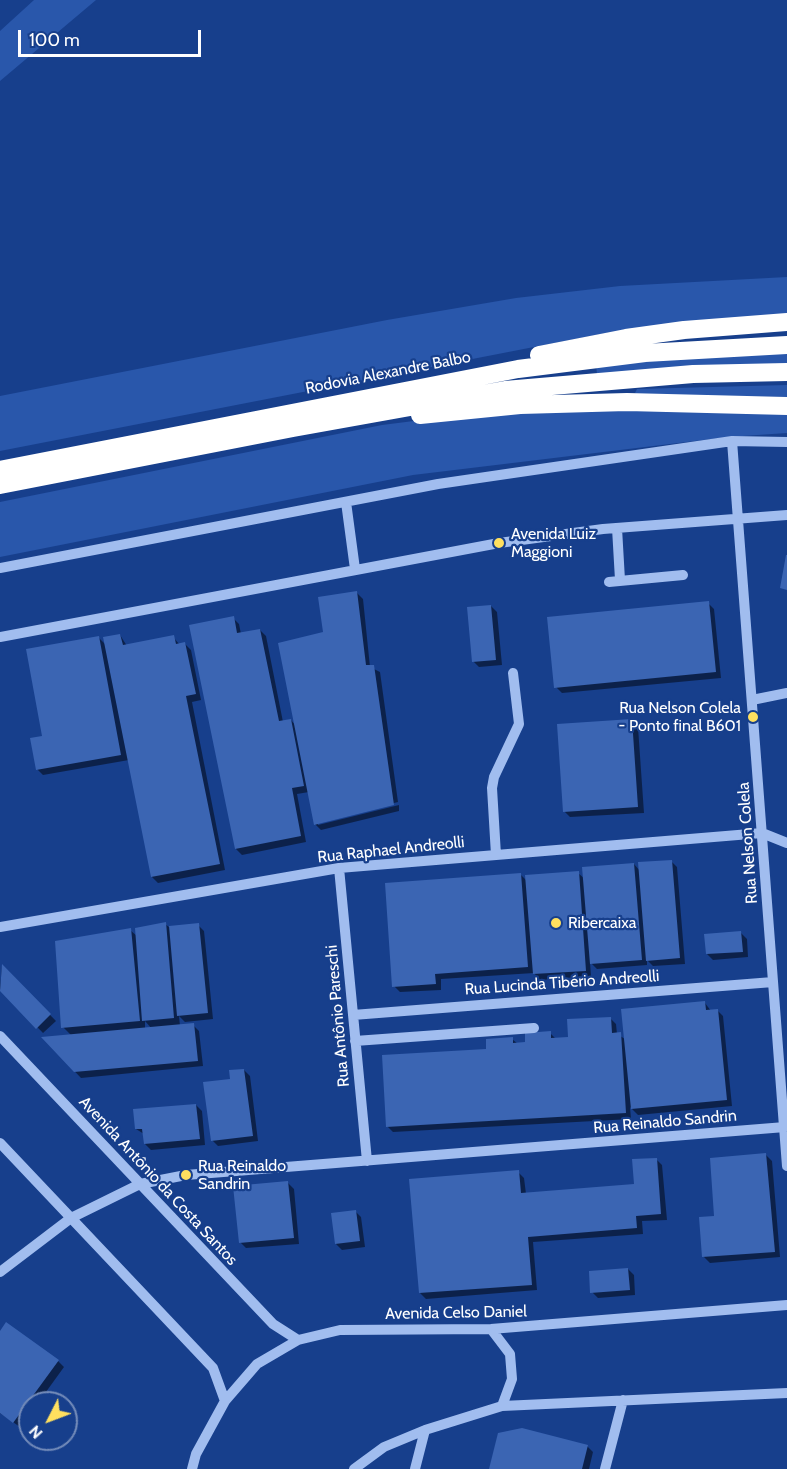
<!DOCTYPE html>
<meta charset="utf-8">
<style>
body{margin:0}
#map{position:relative;width:787px;height:1469px;overflow:hidden;background:#173f8c;font-family:Cabin,sans-serif}
canvas{display:block}
.north{position:absolute;left:18px;top:1391px;width:60px;height:60px;box-sizing:border-box;background:#173f8c;border:2px solid #748cba;border-radius:50%;rotate:228deg;font-size:16px;font-weight:700;line-height:24px;text-align:center;color:#fff}
.north::after{content:'';display:block;margin:auto;width:21px;height:27px;background:#ffe05f;clip-path:polygon(50% 0,100% 100%,50% 72%,0 100%)}
.scale{position:absolute;left:18px;top:30px;width:183px;height:27px;box-sizing:border-box;border:3px solid #fff;border-top:0;padding-left:8px;font-size:18px;line-height:21px;white-space:nowrap;color:#fff;-webkit-text-stroke:4px #173f8c;paint-order:stroke}
</style>
<div id="map">
<canvas width="787" height="1469"></canvas>
<div class="north">N</div>
<div class="scale">100 m</div>
</div>
<script>
const ctx = document.querySelector('canvas').getContext('2d');
ctx.lineJoin = 'round';
function fill(path, color) {
  ctx.fillStyle = color;
  ctx.fill(path, 'evenodd');
}
function poly(rows) {
  const path = new Path2D();
  for (const r of rows) {
    path.moveTo(r[0], r[1]);
    for (let i = 2; i < r.length; i += 2) path.lineTo(r[i], r[i + 1]);
  }
  return path;
}
function stroke(path, color, width, dash) {
  ctx.strokeStyle = color;
  ctx.lineWidth = width;
  ctx.lineCap = dash ? 'butt' : 'round';
  ctx.setLineDash(dash || []);
  ctx.stroke(path);
}
function write(font, color, halo, rows, align = 'center') {
  ctx.font = font + ' Cabin,sans-serif';
  ctx.lineWidth = 4.5;
  ctx.setLineDash([]);
  ctx.textBaseline = 'middle';
  ctx.strokeStyle = halo;
  ctx.fillStyle = color;
  for (const [text, x, y, turn = 0] of rows) {
    ctx.save();
    ctx.translate(x, y);
    ctx.rotate((+turn || 0) * Math.PI / 180);
    ctx.textAlign = isNaN(turn) ? turn : align;
    if (halo) ctx.strokeText(text, 0, 0);
    ctx.fillText(text, 0, 0);
    ctx.restore();
  }
}
const green = poly([
 [34,0,96,0,0,81,0,31],
 [787,277,787,314,611,332,0,451,0,396,387,320,516,298,620,286],
 [787,352,787,365,597,374,596,364],
 [787,385,787,397,638,395,635,393,637,389],
 [612,407,787,413,787,433,728,437,413,475,0,557,0,502,382,425,469,414]
]);
const shadow = poly([
 [357,593,363,599,370,667,380,672,398,802,318,822,318,825,399,805,399,811,321,830,315,824,309,792,297,794,306,842,242,855,236,849,233,618,239,624,241,634,260,630,266,636,283,722,291,720,296,726,324,634],
 [708,603,714,609,721,678,562,693,556,687],
 [491,606,497,612,502,665,479,667,473,661],
 [120,635,127,646,173,637,180,645,185,644,191,650,201,700,192,702,225,870,158,883,152,877,129,760,43,775,37,769,43,737,99,638,106,645],
 [632,721,638,727,644,813,570,817,564,811],
 [671,861,677,867,685,964,653,966,647,960,647,965,597,969,590,962,591,976,540,980,534,973,441,979,441,990,400,992,394,986,521,875,527,881,578,873,585,879,634,864,640,871],
 [165,924,169,927,198,925,204,931,213,1019,185,1022,179,1016,180,1026,193,1025,199,1031,203,1066,81,1078,44,1039,72,1036,63,1027,130,930,137,936],
 [145,1021,152,1029,145,1029],
 [741,933,747,939,748,957,713,960,707,954],
 [2,966,56,1021,43,1033,0,989],
 [705,1003,711,1011,717,1010,723,1016,732,1106,638,1115,630,1107,631,1119,393,1132,387,1126,488,1050,512,1039,518,1044,527,1044,550,1033,556,1039,570,1038,610,1018,616,1024,617,1034,625,1039],
 [244,1070,250,1076,258,1141,218,1146,212,1140,232,1080],
 [196,1105,202,1111,205,1145,151,1150,145,1144,144,1134,136,1129],
 [766,1155,772,1161,780,1257,710,1263,704,1257,716,1217],
 [656,1159,662,1165,667,1220,642,1221,643,1234,533,1242,537,1290,426,1299,420,1293,518,1172,524,1178,526,1194,636,1186],
 [288,1183,294,1189,299,1244,246,1248,240,1242],
 [355,1211,361,1217,365,1247,342,1250,336,1244],
 [628,1269,634,1275,635,1295,598,1298,592,1292],
 [0,1333,58,1361,64,1367,38,1403,30,1403,30,1413,20,1427,0,1413],
 [587,1446,593,1452,589,1469,491,1469]
]);
const building = poly([
 [786,555,787,555,787,590,780,588],
 [357,591,366,665,374,665,394,805,314,825,278,643,323,632,318,597],
 [709,601,716,672,554,688,547,617],
 [491,605,496,660,472,662,467,607],
 [234,616,237,633,260,629,279,721,291,719,304,786,292,788,301,836,235,849,189,625],
 [120,634,123,645,174,635,176,644,185,642,196,694,186,696,220,864,151,877,103,637],
 [99,636,121,755,36,770,30,738,42,736,26,649],
 [632,719,638,807,563,812,557,724],
 [672,860,680,958,646,961,638,862],
 [634,863,642,960,590,964,582,867],
 [579,871,586,971,533,974,525,875],
 [521,873,528,967,435,974,436,984,392,987,385,883],
 [166,922,174,1018,142,1021,135,928],
 [199,923,208,1013,177,1016,169,926],
 [131,928,140,1021,61,1028,55,941],
 [741,931,743,952,706,954,704,934],
 [2,964,51,1014,36,1029,0,991],
 [705,1001,706,1010,718,1009,727,1100,631,1109,621,1009],
 [611,1017,612,1033,621,1032,626,1113,386,1127,382,1055,486,1049,486,1039,513,1037,513,1043,525,1042,525,1033,551,1031,551,1038,568,1037,567,1019],
 [194,1023,198,1061,74,1072,41,1037],
 [244,1069,253,1136,211,1141,203,1082,230,1079,229,1070],
 [196,1104,200,1139,144,1144,142,1129,135,1129,133,1109],
 [766,1153,775,1252,702,1257,699,1217,714,1216,710,1158],
 [657,1158,661,1214,636,1216,637,1228,528,1237,532,1285,419,1293,409,1179,519,1170,521,1193,634,1184,632,1159],
 [288,1181,294,1238,239,1243,233,1186],
 [356,1210,360,1241,335,1244,331,1213],
 [628,1268,630,1290,590,1293,589,1271],
 [6,1322,59,1360,13,1423,0,1413,0,1331],
 [522,1428,588,1445,582,1469,489,1469,498,1433]
]);
const minor = poly([
 [732,441,787,1166],
 [346,502,355,569],
 [617,528,620,580],
 [0,568,438,484,732,441,787,442],
 [609,582,683,575],
 [0,637,499,543,603,529,787,515],
 [752,700,787,693],
 [496,855,492,788,494,777,519,724,513,673],
 [339,868,367,1161],
 [0,927,339,868,762,833,787,843],
 [353,1015,773,982],
 [0,1036,273,1324,298,1340],
 [355,1041,534,1028],
 [0,1143,213,1368,225,1401],
 [0,1272,71,1218,140,1184,186,1175,785,1127],
 [491,1329,510,1354,512,1379,502,1406],
 [192,1469,196,1454,225,1401,257,1364,298,1340,340,1330,491,1329,787,1305],
 [354,1469,384,1447,425,1430,502,1406,787,1393],
 [415,1469,425,1430],
 [605,1469,623,1400]
]);
const highway = poly([
 [539,355,626,338,684,330,787,322],
 [420,415,520,405,627,402,787,406],
 [0,470,518,369,645,353,787,345],
 [0,485,293,428,505,390,693,374,787,372]
]);
const markers = [
 [499,543,6,"#ffe05f"],
 [753,717,6,"#ffe05f"],
 [556,923,6,"#ffe05f"],
 [186,1175,6,"#ffe05f"]
];
const streetNames = [
 ["Rodovia Alexandre Balbo",388,373,-11],
 ["Rua Nelson Colela",748,843,-94],
 ["Rua Raphael Andreolli",391,850,-6],
 ["Rua Lucinda Tibério Andreolli",562,983,-4],
 ["Rua Antônio Pareschi",338,1016,-95],
 ["Rua Reinaldo Sandrin",665,1122,-5],
 ["Avenida Antônio da Costa Santos",158,1181,47],
 ["Avenida Celso Daniel",456,1313,-1]
];
const poiNames = [
 ["Avenida Luiz",511,534],
 ["Maggioni",511,552],
 ["Rua Nelson Colela",741,708,"right"],
 ["- Ponto final B601",741,726,"right"],
 ["Ribercaixa",568,923],
 ["Rua Reinaldo",198,1166],
 ["Sandrin",198,1184]
];
fill(green, '#2957ab');
fill(shadow, '#0007');
fill(building, '#3b65b3');
stroke(minor, '#a1bdef', 10);
stroke(highway, '#fff', 18);
for (const [x, y, r, color] of markers) {
  const dot = new Path2D();
  dot.arc(x, y, r, 0, 2 * Math.PI);
  ctx.fillStyle = color;
  ctx.fill(dot);
  stroke(dot, '#173f8c', 2);
}
write('16px', '#fff', '#173f8c', streetNames);
write('16px', '#fff', '#173f8c', poiNames, 'left');
</script>
